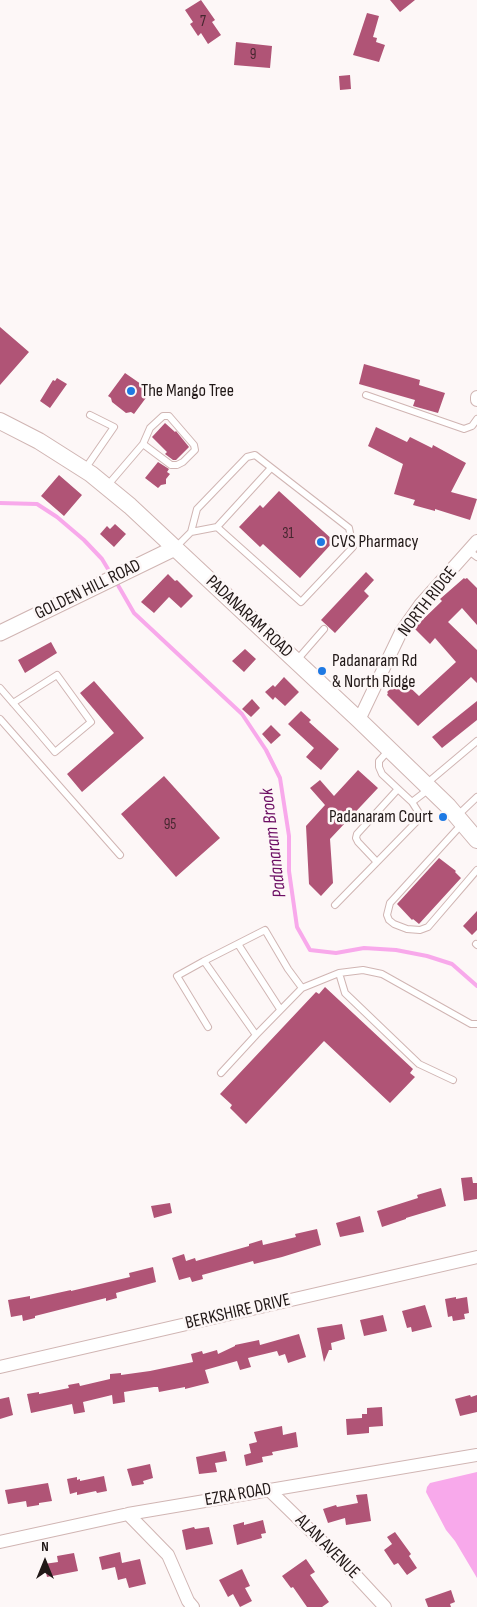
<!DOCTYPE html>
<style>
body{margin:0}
#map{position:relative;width:477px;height:1607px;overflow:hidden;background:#fdf7f7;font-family:"Sofia Sans Condensed",sans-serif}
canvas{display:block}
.north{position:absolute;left:20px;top:1537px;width:50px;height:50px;-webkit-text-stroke:4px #fdf7f7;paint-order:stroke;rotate:0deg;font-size:14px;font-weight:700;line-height:20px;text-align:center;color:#211817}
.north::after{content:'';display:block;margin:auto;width:18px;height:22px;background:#211817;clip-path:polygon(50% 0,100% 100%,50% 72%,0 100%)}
</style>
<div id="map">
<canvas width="477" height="1607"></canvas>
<div class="north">N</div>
</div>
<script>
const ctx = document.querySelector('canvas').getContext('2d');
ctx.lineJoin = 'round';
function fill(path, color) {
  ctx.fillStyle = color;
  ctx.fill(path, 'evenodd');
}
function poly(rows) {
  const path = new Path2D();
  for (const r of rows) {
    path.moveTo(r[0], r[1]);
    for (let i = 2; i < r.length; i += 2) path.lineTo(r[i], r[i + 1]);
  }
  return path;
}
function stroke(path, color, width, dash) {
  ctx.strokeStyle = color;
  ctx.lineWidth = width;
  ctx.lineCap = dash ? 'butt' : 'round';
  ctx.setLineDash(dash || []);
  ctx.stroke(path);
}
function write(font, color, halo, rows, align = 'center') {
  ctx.font = font + ' "Sofia Sans Condensed",sans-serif';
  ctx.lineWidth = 5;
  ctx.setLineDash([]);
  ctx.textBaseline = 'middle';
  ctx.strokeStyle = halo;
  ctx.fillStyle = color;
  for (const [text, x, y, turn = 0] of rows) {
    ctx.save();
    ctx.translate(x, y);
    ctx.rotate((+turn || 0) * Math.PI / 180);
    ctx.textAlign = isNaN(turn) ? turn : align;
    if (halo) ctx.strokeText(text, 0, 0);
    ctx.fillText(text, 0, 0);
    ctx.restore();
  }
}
const water = poly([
 [477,1472,477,1578,455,1541,446,1530,426,1492,427,1487,430,1483]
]);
const stream = poly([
 [0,503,37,504,57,517,84,540,102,559,111,574],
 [115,580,134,613,242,714,266,750,280,778,289,836,289,871,297,927,310,950,336,953,364,948,396,950,427,956,452,964,477,986]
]);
const building = poly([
 [201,0,215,20,212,22,221,35,208,44,201,33,198,36,190,24,193,22,185,10],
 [390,0,415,0,400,12],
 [367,13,379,16,373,37,377,38,376,42,385,45,379,62,353,55],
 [236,42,272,46,270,68,234,65],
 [350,75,351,89,340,90,339,76],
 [0,327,29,352,0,385],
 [364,364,420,380,419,385,445,393,438,413,413,406,415,400,359,384],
 [125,373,151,391,134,414,131,412,126,413,112,402,111,398,108,396],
 [57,378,67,384,50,408,40,401,53,380,55,381],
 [165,423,175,432,176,431,189,447,176,460,173,460,165,454,167,452,152,437],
 [376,427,407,442,410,437,432,448,433,445,466,463,451,492,477,499,470,520,435,509,435,511,413,505,415,500,394,494,403,464,368,446],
 [158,462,169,469,167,472,170,474,166,479,166,484,161,485,158,488,145,478],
 [59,475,82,495,64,516,41,496],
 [279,491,334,541,300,578,263,544,260,547,239,527,260,505,263,508],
 [115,524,126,534,114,547,100,534,107,526,110,529],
 [366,572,374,580,364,591,369,596,335,633,321,620],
 [168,574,175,581,177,580,193,596,181,608,169,597,154,613,141,602],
 [464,578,465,579,467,578,477,588,477,625,462,608,448,622,477,650,477,683,471,677,418,726,387,695,388,693,387,692,401,679,419,696,456,662,435,638,430,644,414,628,442,601,440,599],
 [51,642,57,653,25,673,18,660],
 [245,649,256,659,244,672,232,661],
 [284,677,299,692,285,706,275,697,273,700,265,692,273,685,275,687],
 [94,681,144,738,82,792,67,774,114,733,80,693],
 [252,699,260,708,251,717,242,709],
 [477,701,477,720,442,748,432,737],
 [301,711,311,720,309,722,339,749,321,770,306,757,314,748,288,724],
 [271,725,281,735,271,744,262,734],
 [358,770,378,788,330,839,333,883,321,896,309,884,306,826,325,805,310,788,320,780,334,796],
 [164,776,220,838,176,877,121,814],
 [439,858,456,871,455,872,461,878,419,924,413,919,412,920,397,904],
 [477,911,477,930,472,935,463,926],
 [325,987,413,1069,410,1073,415,1077,390,1103,324,1041,246,1124,230,1108,232,1105,220,1094,316,992,319,994],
 [472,1177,473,1183,477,1183,477,1199,464,1201,461,1178],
 [441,1188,446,1206,406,1218,406,1219,382,1227,377,1211,418,1198,417,1195],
 [170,1203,172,1213,154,1218,151,1206],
 [360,1216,364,1232,340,1237,336,1223],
 [317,1229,321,1245,282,1257,254,1264,253,1261,202,1275,203,1279,192,1282,190,1277,179,1280,172,1258,184,1254,186,1261,195,1258,196,1261,249,1246,249,1244,262,1240,263,1245,296,1237,295,1234],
 [153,1267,156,1282,116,1293,117,1298,106,1301,106,1298,35,1316,35,1318,23,1321,22,1315,11,1317,8,1300,30,1296,30,1299,71,1290,71,1291,130,1277,129,1273],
 [456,1297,456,1299,467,1297,469,1313,464,1314,465,1319,453,1321,452,1316,448,1317,445,1299],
 [425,1305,432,1327,412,1332,411,1327,407,1328,402,1311],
 [383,1315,387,1331,364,1336,360,1320],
 [342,1324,345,1339,331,1343,332,1350,329,1350,324,1362,317,1328],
 [299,1334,306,1357,288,1363,285,1354,279,1356,277,1351,248,1358,251,1367,240,1370,237,1361,205,1370,209,1383,185,1389,185,1387,159,1392,158,1387,154,1387,124,1392,125,1402,113,1404,112,1395,83,1402,85,1412,74,1414,72,1404,31,1413,27,1394,39,1392,39,1394,69,1388,68,1385,79,1383,80,1386,110,1379,110,1374,121,1373,121,1375,150,1371,193,1362,191,1354,202,1351,203,1354,217,1350,218,1354,235,1346,235,1345,259,1340,260,1345],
 [470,1395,471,1397,477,1395,477,1412,460,1416,455,1399],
 [9,1397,13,1415,0,1419,0,1399],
 [382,1407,383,1426,369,1427,369,1433,347,1435,346,1419,362,1418,362,1414,367,1414,367,1408],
 [282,1426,283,1435,296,1432,298,1447,272,1452,273,1455,262,1457,263,1462,246,1466,244,1455,251,1453,249,1444,257,1442,254,1432],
 [225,1451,227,1461,215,1463,217,1472,199,1474,196,1457],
 [150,1464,153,1478,143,1481,144,1484,132,1486,127,1469],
 [104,1476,107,1491,97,1493,96,1491,77,1495,77,1492,70,1494,67,1479,77,1477,77,1480,80,1479,80,1481],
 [48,1483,52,1501,39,1503,39,1505,27,1507,26,1501,8,1504,5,1490],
 [367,1494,371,1521,346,1525,345,1518,328,1523,323,1509,336,1505,337,1507,358,1503,356,1495],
 [263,1520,266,1533,261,1534,262,1538,237,1545,233,1525,244,1522,244,1525],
 [194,1527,195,1529,209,1527,213,1544,186,1550,182,1530],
 [395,1532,411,1554,409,1556,417,1568,407,1575,398,1563,394,1565,384,1550,392,1544,387,1537],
 [120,1552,122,1563,140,1559,146,1584,129,1588,126,1578,118,1580,115,1567,102,1570,99,1557],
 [74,1553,78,1571,47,1577,44,1564,58,1562,57,1556],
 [306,1559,315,1572,310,1575,329,1602,322,1607,307,1607,293,1587,291,1588,282,1576],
 [242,1569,250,1586,245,1588,252,1601,240,1607,233,1594,228,1597,219,1580],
 [451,1590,455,1602,450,1604,451,1607,428,1607,425,1599]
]);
const service = poly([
 [366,395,464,429,472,426,477,419],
 [85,469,114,427,90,415],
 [107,486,143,444,150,428,163,416,169,416,194,445,195,450,183,462,177,465,171,465,143,444],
 [217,527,301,602,353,547,349,528,255,455,247,457,197,509,191,532,217,527,271,468],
 [175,548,191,532],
 [469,551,477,557],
 [297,660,324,629],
 [0,688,33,726,55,752,91,722,57,675,13,703],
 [0,719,120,855],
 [389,750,379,761,379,767,382,774,398,789,412,802,429,789],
 [426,784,477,741],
 [398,789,357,834,356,838,358,842,375,860,378,861,419,819,419,813,412,802],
 [458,815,477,797],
 [462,824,390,903,387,915,389,920,394,924,407,929,420,930,428,927,477,870],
 [335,905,378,861],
 [238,944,280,1009],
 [476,944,477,945],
 [204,961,177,976,208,1027],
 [339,973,345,993,419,1064,453,1080],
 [302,988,288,969,265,930,204,961,256,1035,302,988,339,973,363,970,382,974,471,1024,477,1024],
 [221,1073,256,1035]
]);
const minor = poly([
 [477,397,477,400],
 [359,720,401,632,420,605,477,541],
 [0,1367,477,1257],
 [268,1489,347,1566,385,1607],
 [128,1514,168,1555,188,1601,193,1607],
 [0,1542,128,1514,477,1455]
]);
const tertiary = poly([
 [0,633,175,548]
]);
const secondary = poly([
 [0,421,39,441,91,474,130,506,359,720,448,806,477,840]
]);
const markers = [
 [131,391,5,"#1e79e3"],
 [321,542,5,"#1e79e3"],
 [322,671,5,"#1e79e3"],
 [443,817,5,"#1e79e3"]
];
const numberNames = [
 ["7",203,22],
 ["9",253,55],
 ["31",288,534],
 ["95",170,825]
];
const poiNames = [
 ["The Mango Tree",141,391],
 ["CVS Pharmacy",331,542],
 ["Padanaram Rd",332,661],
 ["& North Ridge",332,682],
 ["Padanaram Court",433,817,"right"]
];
const streetNames = [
 ["GOLDEN HILL ROAD",88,590,-26],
 ["NORTH RIDGE",428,602,-52],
 ["PADANARAM ROAD",249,617,43],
 ["BERKSHIRE DRIVE",238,1312,-13],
 ["EZRA ROAD",238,1495,-10],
 ["ALAN AVENUE",327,1547,45]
];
const waterNames = [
 ["Padanaram Brook",274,843,-97]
];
fill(water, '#f8a9eb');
stroke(stream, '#f8a9eb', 4);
fill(building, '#b05476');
stroke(service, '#d0b5b3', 8);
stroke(minor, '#d0b5b3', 14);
stroke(tertiary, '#d0b5b3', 17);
stroke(secondary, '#d0b5b3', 18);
stroke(service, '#fff', 6);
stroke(minor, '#fff', 12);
stroke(tertiary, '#fff', 15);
stroke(secondary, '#fff', 16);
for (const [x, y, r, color] of markers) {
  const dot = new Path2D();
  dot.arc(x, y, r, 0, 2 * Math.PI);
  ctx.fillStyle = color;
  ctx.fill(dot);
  stroke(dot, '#fdf7f7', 2);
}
write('15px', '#45272f', null, numberNames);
write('18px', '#211817', '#fdf7f7', poiNames, 'left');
write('18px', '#211817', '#fdf7f7', streetNames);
write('italic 19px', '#6d0f64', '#fdf7f7', waterNames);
</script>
